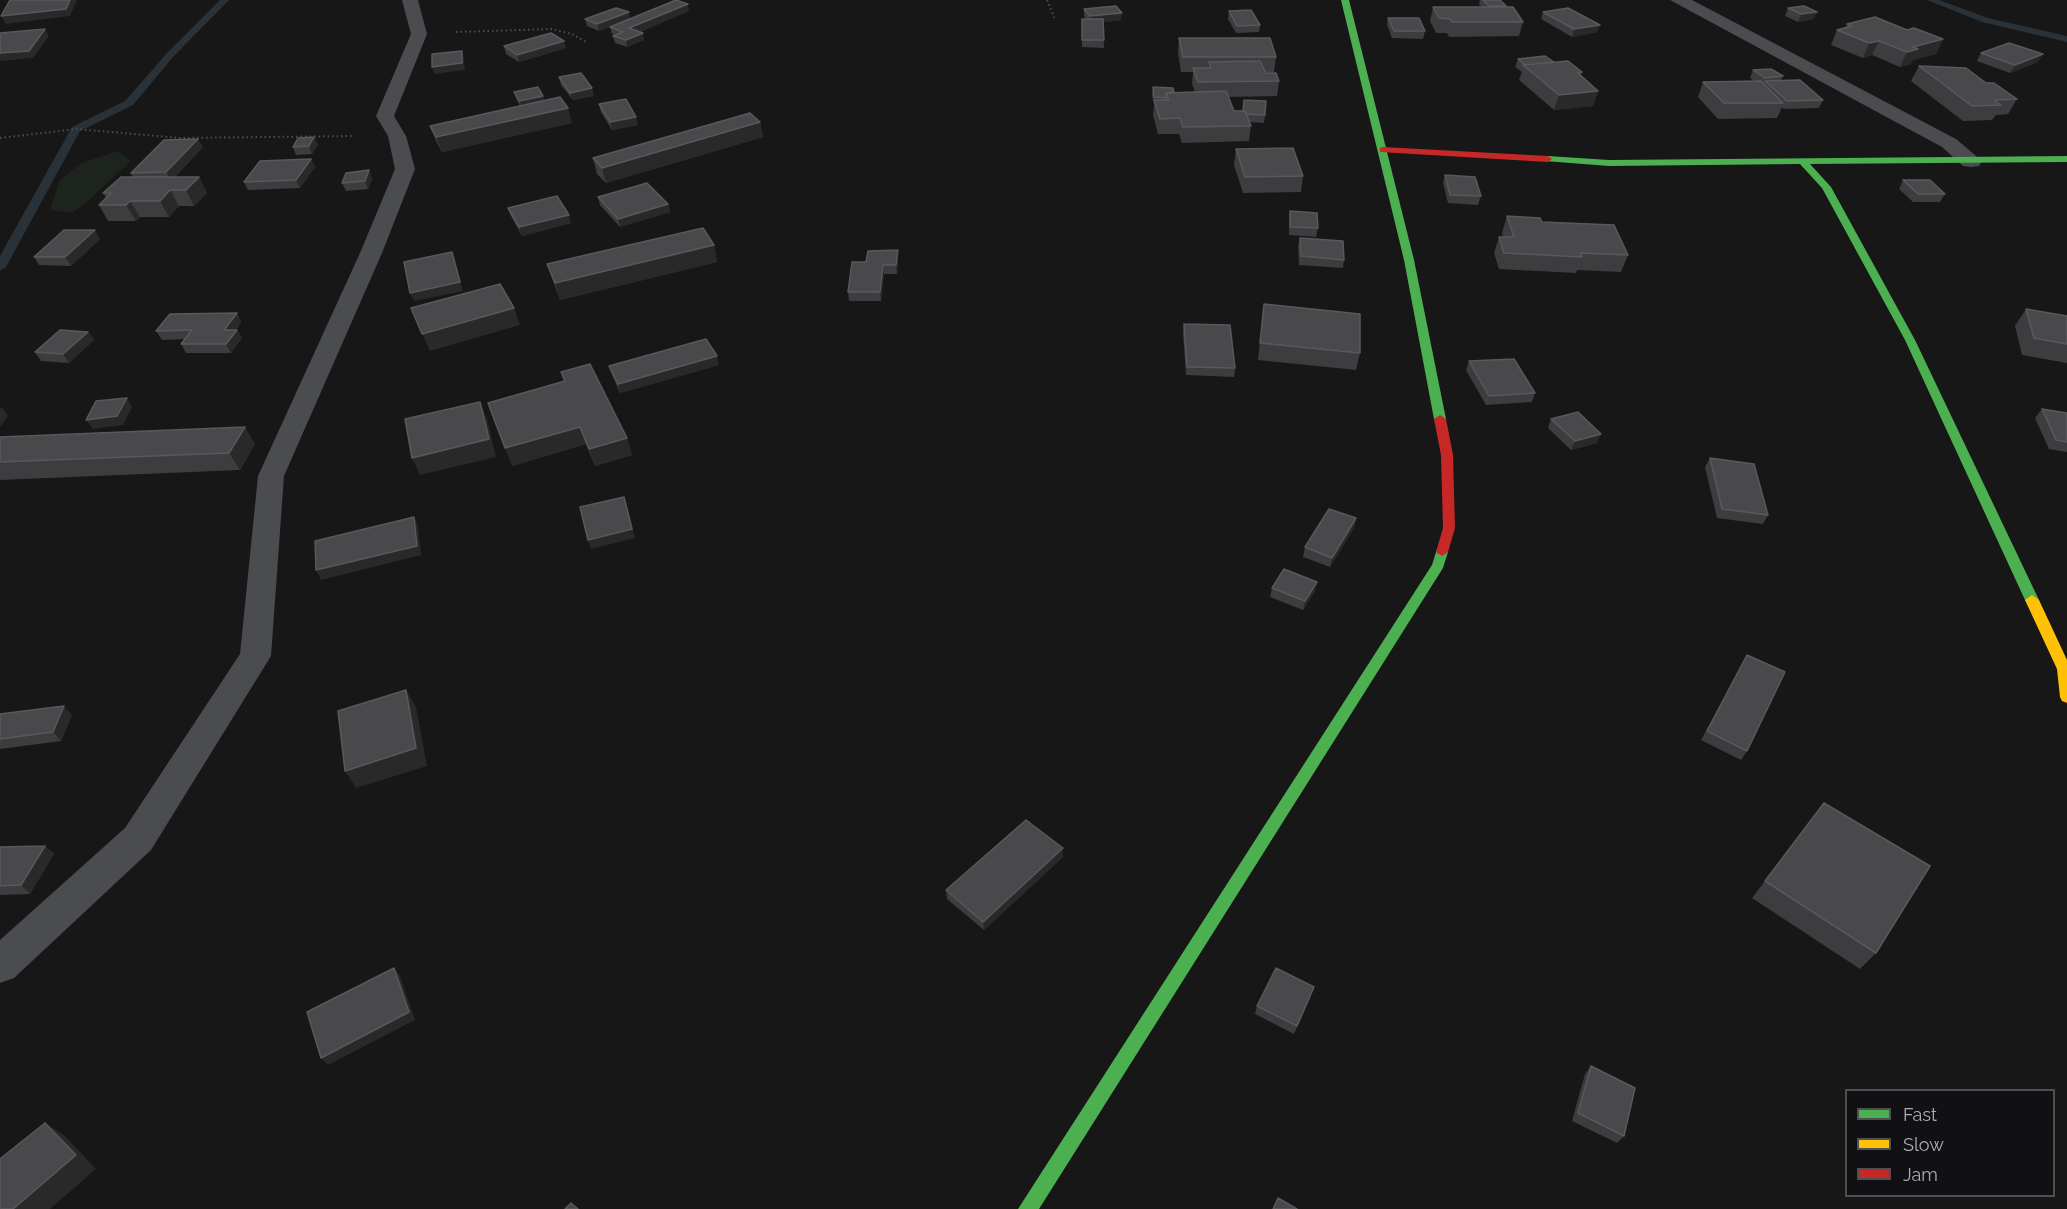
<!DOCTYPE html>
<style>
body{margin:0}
#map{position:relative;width:2067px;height:1209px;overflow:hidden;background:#171717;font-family:Raleway,sans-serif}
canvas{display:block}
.legend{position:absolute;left:1845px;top:1089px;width:210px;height:108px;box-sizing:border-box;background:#111113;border:2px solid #4d4f55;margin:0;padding:8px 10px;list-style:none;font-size:18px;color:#a8adb8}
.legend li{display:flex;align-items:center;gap:12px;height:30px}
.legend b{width:30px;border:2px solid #4d4f55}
</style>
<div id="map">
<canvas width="2067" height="1209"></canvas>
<ul class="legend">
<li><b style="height:8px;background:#4caf50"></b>Fast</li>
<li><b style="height:8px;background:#ffc107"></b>Slow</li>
<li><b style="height:8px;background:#c62828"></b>Jam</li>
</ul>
</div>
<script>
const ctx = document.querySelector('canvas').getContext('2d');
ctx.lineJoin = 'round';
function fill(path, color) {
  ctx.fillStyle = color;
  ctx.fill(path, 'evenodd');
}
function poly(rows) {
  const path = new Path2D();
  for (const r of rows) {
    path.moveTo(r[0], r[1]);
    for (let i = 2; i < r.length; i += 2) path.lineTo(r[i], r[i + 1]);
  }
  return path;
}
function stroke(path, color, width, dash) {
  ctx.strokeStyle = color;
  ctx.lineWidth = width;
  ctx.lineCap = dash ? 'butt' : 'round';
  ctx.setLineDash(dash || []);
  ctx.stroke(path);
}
const green = poly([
 [118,151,131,161,89,200,72,213,50,210,60,180,81,163]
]);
const stream = poly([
 [220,0,229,0,173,57,133,105,80,131,6,267,0,271,0,256,72,127,125,101,167,53,220,0],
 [1927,0,1939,0,1988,18,2067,36,2067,42,1982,22,1927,0]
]);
const path = poly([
 [1047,0,1055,19],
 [456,32,552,29,572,34,586,42],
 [0,138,76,129,180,138,354,136]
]);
const lane = poly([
 [402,0,418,0,427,34,394,116,406,136,415,169,382,253,284,476,271,656,151,850,14,978,0,983,0,940,125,828,240,654,258,476,360,253,395,169,388,136,376,116,411,34,402,0]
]);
const street = poly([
 [1670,0,1692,0,1956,139,1982,161,1979,166,1971,167,1963,166,1942,147,1670,0]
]);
const fast = poly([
 [1341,0,1349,0,1414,260,1446,419,1440,423,1434,419,1404,260,1341,0],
 [1548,156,1609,160,2067,156,2067,162,1810,164,1831,187,1915,340,2039,600,2037,603,2027,603,2025,600,1905,340,1822,188,1800,164,1609,166,1545,161,1545,157,1548,156],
 [1442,548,1448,552,1443,568,1039,1209,1018,1209,1432,565,1437,549,1442,548]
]);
const slow = poly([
 [2032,595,2039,600,2067,660,2067,703,2062,701,2060,697,2057,669,2025,600,2032,595]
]);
const jam = poly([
 [1383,147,1548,156,1552,159,1548,162,1380,152,1380,148,1383,147],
 [1440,415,1446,419,1453,455,1455,528,1448,552,1442,556,1436,552,1443,528,1441,455,1434,419,1440,415]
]);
const wall = poly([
 [1480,0,1500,0,1506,6,1505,7,1523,22,1519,36,1449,37,1447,33,1436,33,1430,21,1433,7,1482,7,1479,4],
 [1788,8,1814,19,1798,22,1785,16],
 [1084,9,1121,20,1103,22,1104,48,1082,47,1082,19,1086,19,1084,16],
 [689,11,640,32,644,40,627,47,615,43,613,36,614,35,612,34,610,27,599,31,587,26,585,19,630,19],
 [1229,11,1260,25,1259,32,1236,33,1228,19],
 [1543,12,1600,25,1597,32,1572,37,1541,19],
 [1388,18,1425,31,1423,39,1392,38,1387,25],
 [1847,24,1907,30,1943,39,1936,54,1913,60,1911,64,1900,67,1872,55,1863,58,1831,45,1837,30,1845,28],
 [1179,38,1276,57,1274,72,1265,72,1279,81,1277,96,1228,97,1234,111,1265,115,1264,123,1249,122,1251,126,1249,141,1182,143,1179,134,1158,134,1153,115,1154,105,1152,95,1153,87,1174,92,1195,92,1192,83,1193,72,1181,72,1178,52],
 [504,46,566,48,519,62,506,54],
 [1981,53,2038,62,2010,73,1977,61],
 [1518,59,1554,62,1582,72,1581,75,1598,91,1593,106,1554,110,1519,80,1522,72,1515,67],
 [1919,66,1986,83,2017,99,2008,114,1996,115,1992,120,1963,121,1911,81],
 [1753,70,1783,76,1781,80,1823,100,1819,108,1783,109,1782,107,1777,118,1718,119,1698,97,1703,82,1754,81,1750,78],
 [559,77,594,96,573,100,561,85],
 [514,92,543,96,544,101,572,123,442,152,436,141,430,126,520,106,517,100],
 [599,104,638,125,612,130,601,112],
 [760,122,763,137,606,183,597,174,593,158],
 [314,137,318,145,312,154,296,155,293,147],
 [203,147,175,177,199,177,207,193,194,206,179,206,169,217,140,217,136,221,108,221,99,205,106,198,103,193,133,177,131,173],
 [1236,149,1303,176,1301,192,1243,193,1234,165],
 [311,159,315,167,300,188,248,190,244,182],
 [369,170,372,179,368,189,346,191,342,183],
 [1445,175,1481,196,1478,205,1448,203,1443,183],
 [1903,180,1945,194,1940,202,1913,202,1899,189],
 [598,197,668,204,670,212,620,227,600,205],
 [508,208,571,223,522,236,511,216],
 [1290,211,1318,228,1316,237,1289,235,1289,220],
 [1507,216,1542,222,1628,255,1621,272,1577,270,1576,273,1499,269,1494,253,1499,237,1503,237,1502,233],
 [1300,238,1344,260,1343,268,1299,265,1298,246],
 [100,239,71,266,39,265,34,257],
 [714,245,717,262,560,300,547,264],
 [898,250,898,259,897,274,884,274,881,301,849,301,848,292,866,262],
 [1264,304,1360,353,1356,370,1258,360],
 [2026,309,2067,316,2067,363,2022,355,2015,326],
 [237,313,241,322,236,330,237,330,242,338,231,353,186,353,181,344,185,339,162,340,156,331],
 [1184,324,1235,368,1234,377,1186,375,1183,333],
 [88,332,94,340,69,363,41,361,35,352],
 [1469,361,1535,393,1532,402,1486,405,1466,370],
 [719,365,620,393,612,375,609,366],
 [561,372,627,438,632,455,595,466,586,444,512,466,564,382],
 [2042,409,2067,413,2067,452,2049,449,2035,418],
 [1551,419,1597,443,1571,450,1548,428],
 [0,437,255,444,240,470,0,480],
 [1710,458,1768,515,1763,524,1717,518,1705,467],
 [1356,518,1354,528,1330,567,1303,557,1305,547],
 [1272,588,1315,591,1303,610,1270,597],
 [1747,655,1747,751,1741,760,1701,740],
 [0,715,72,715,61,741,0,749],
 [1824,803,1876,953,1860,969,1752,898],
 [45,846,54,854,30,894,0,895,0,847],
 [1063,857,984,930,947,899,946,890],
 [1311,995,1294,1034,1255,1014,1257,1006],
 [1591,1066,1624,1136,1617,1143,1572,1121,1585,1074]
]);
const shadedWall = poly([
 [70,0,77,0,70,16,6,24,1,16],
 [688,4,689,11,631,36,629,28],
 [629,12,630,20,599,31,597,24],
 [1817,12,1814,19,1798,22,1801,14],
 [1122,13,1121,20,1090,24,1090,16],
 [1600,25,1597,32,1572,37,1574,29],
 [45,29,49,36,33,58,0,61,0,53],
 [643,33,644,40,627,47,626,40],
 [1943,39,1936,54,1913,60,1911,64,1900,67,1907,52,1913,47],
 [564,41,566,48,519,62,517,55],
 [1879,41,1872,55,1863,58,1869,43],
 [462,51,464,58,465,70,435,74,432,67],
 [2043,54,2038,62,2010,73,2015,65],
 [592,88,594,96,573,100,570,93],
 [1598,91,1593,106,1554,110,1559,95],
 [543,96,545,104,522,108,519,101],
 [568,108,572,123,442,152,436,137],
 [636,117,638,125,612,130,610,122],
 [760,122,763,137,606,183,602,168],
 [314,137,318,145,312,154,309,146],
 [198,139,203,147,171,181,166,172],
 [311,159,315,167,300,188,296,180],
 [369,170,372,179,368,189,365,181],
 [199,177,207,193,194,206,186,190],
 [170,190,179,206,169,217,160,201],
 [130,201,140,217,136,221,126,205],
 [668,204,670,212,620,227,618,219],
 [569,215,571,223,522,236,519,227],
 [95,230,100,239,71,266,65,257],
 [714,245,717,262,560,300,555,283],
 [898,250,898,259,897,274,896,265],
 [452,252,463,291,414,301,410,293],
 [883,265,884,274,881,301,880,292],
 [514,308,520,325,430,351,422,334],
 [237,313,241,322,229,338,224,330],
 [237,330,242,338,231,353,226,344],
 [88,332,94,340,69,363,63,354],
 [717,356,719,365,620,393,618,384],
 [127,398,132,407,123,425,93,429,86,420],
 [480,402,487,419,496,457,420,475,412,458],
 [2,407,8,416,0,427,0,409],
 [245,427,255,444,240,470,229,453],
 [580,427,586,444,512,466,505,448],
 [1601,434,1597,443,1571,450,1575,441],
 [627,438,632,455,595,466,589,449],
 [627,506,635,538,591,549,588,540],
 [414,517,418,526,421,555,321,580,316,570],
 [1356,518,1354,528,1330,567,1332,558],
 [1317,582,1315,591,1303,610,1305,601],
 [406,690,416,707,427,766,356,788,345,771],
 [64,706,72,715,61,741,53,732],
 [45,846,54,854,30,894,21,885],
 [1063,848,1063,857,984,930,983,922],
 [394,968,400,976,415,1020,328,1065,321,1058],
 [45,1123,65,1136,96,1169,50,1209,13,1209]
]);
const building = poly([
 [10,0,70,0,66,9,1,16,10,0],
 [676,0,688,4,629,28,643,33,626,40,613,36,623,32,610,27,676,0],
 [1483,0,1500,0,1506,6,1489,6,1483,0],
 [1116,6,1122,13,1090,16,1084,9,1116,6],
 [1804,6,1817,12,1801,14,1788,8,1804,6],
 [1433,7,1513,7,1523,22,1452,22,1450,19,1439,18,1433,7],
 [616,8,629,12,597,24,585,19,616,8],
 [1568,8,1600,25,1574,29,1543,12,1568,8],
 [1251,10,1260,25,1237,26,1229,11,1251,10],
 [1875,17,1907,30,1914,28,1943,39,1913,47,1918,49,1907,52,1879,41,1869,43,1837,30,1852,26,1847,24,1875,17],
 [1388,18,1419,18,1425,31,1394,31,1388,18],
 [1082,19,1103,19,1104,40,1082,40,1082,19],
 [45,29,29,51,0,53,0,33,45,29],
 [551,33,564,41,517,55,504,46,551,33],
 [1179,38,1270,38,1276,57,1183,57,1179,38],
 [2009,43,2043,54,2015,65,1981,53,2009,43],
 [462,51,462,63,432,67,432,54,462,51],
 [1545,56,1554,62,1525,65,1518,59,1545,56],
 [1260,61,1266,73,1276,73,1279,81,1198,82,1193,68,1211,68,1209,62,1260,61],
 [1568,61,1582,72,1578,73,1598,91,1559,95,1523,65,1568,61],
 [1919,66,1966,68,1986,83,1994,83,2017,99,1994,100,2001,105,1972,106,1919,66],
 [1771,69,1783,76,1765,78,1753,70,1771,69],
 [581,73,592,88,570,93,559,77,581,73],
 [1800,80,1823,100,1787,101,1765,81,1800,80],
 [1761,81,1783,103,1724,103,1703,82,1761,81],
 [538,87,543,96,519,101,514,92,538,87],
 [1153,87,1173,88,1174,92,1166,93,1166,98,1154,97,1153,87],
 [1226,91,1234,111,1245,111,1251,126,1183,127,1180,118,1160,119,1154,100,1169,100,1166,93,1226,91],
 [560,97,568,108,436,137,430,126,560,97],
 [626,99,636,117,610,122,599,104,626,99],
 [1244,100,1266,101,1265,115,1246,114,1245,111,1243,111,1244,100],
 [750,113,760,122,602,168,593,158,750,113],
 [314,137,309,146,293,147,298,138,314,137],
 [198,139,166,172,131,173,164,140,198,139],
 [1293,148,1303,176,1245,177,1236,149,1293,148],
 [311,159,296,180,244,182,260,161,311,159],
 [369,170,365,181,342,183,346,173,369,170],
 [1445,175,1475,177,1481,196,1450,195,1445,175],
 [121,177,199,177,186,190,170,190,160,201,130,201,126,205,99,205,111,193,103,193,121,177],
 [1903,180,1930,180,1945,194,1918,194,1903,180],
 [647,183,668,204,618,219,598,197,647,183],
 [557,196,569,215,519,227,508,208,557,196],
 [1290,211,1317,213,1318,228,1290,227,1290,211],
 [1507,216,1540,218,1542,222,1614,225,1628,255,1580,253,1582,257,1504,253,1499,237,1514,237,1507,216],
 [703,228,714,245,555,283,547,264,703,228],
 [64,230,95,230,65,257,34,257,64,230],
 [1300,238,1343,241,1344,260,1301,256,1300,238],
 [898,250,896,265,883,265,880,292,848,292,852,262,866,262,868,251,898,250],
 [452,252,460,282,410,293,404,262,452,252],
 [500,284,514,308,422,334,411,308,500,284],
 [1264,304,1360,314,1360,353,1260,343,1264,304],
 [2026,309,2067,316,2067,344,2034,338,2026,309],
 [237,313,224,330,237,330,226,344,181,344,192,330,156,331,170,314,237,313],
 [1184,324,1230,325,1235,368,1187,367,1184,324],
 [60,330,88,332,63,354,35,352,60,330],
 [706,339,717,356,618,384,609,366,706,339],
 [1514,359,1535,393,1489,396,1469,361,1514,359],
 [590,364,627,438,589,449,580,427,505,448,488,403,565,381,561,372,590,364],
 [127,398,117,416,86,420,96,401,127,398],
 [480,402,489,439,412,458,405,419,480,402],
 [2042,409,2067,413,2067,442,2056,440,2042,409],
 [1578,412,1601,434,1575,441,1551,419,1578,412],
 [245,427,229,453,0,462,0,437,245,427],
 [1710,458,1754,464,1768,515,1722,509,1710,458],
 [624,497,632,529,588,540,580,507,624,497],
 [1329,509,1356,518,1332,558,1305,547,1329,509],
 [414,517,417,546,316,570,315,541,414,517],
 [1284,569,1317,582,1305,601,1272,588,1284,569],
 [1747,655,1785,672,1747,751,1707,731,1747,655],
 [406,690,416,748,345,771,338,711,406,690],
 [64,706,53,732,0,739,0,714,64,706],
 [1824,803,1930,866,1876,953,1765,881,1824,803],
 [1026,820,1063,848,983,922,946,890,1026,820],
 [45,846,21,885,0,886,0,847,45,846],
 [394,968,409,1012,321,1058,307,1012,394,968],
 [1276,968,1314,987,1297,1026,1257,1006,1276,968],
 [1591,1066,1635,1088,1624,1136,1578,1113,1591,1066],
 [45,1123,76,1155,13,1209,0,1209,0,1159,45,1123],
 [1278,1198,1297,1209,1273,1209,1278,1198],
 [571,1203,578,1209,565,1209,571,1203]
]);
fill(green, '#1d241e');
fill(stream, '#2a3239');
stroke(path, '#4d4e52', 2, [1.5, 3]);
fill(lane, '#4b4c50');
fill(street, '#4b4c50');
fill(fast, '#4caf50');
fill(slow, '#ffc107');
fill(jam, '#c62828');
fill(wall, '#3d3d3f');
fill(shadedWall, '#29292a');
fill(building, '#49494c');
stroke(building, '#58595d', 1.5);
</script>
